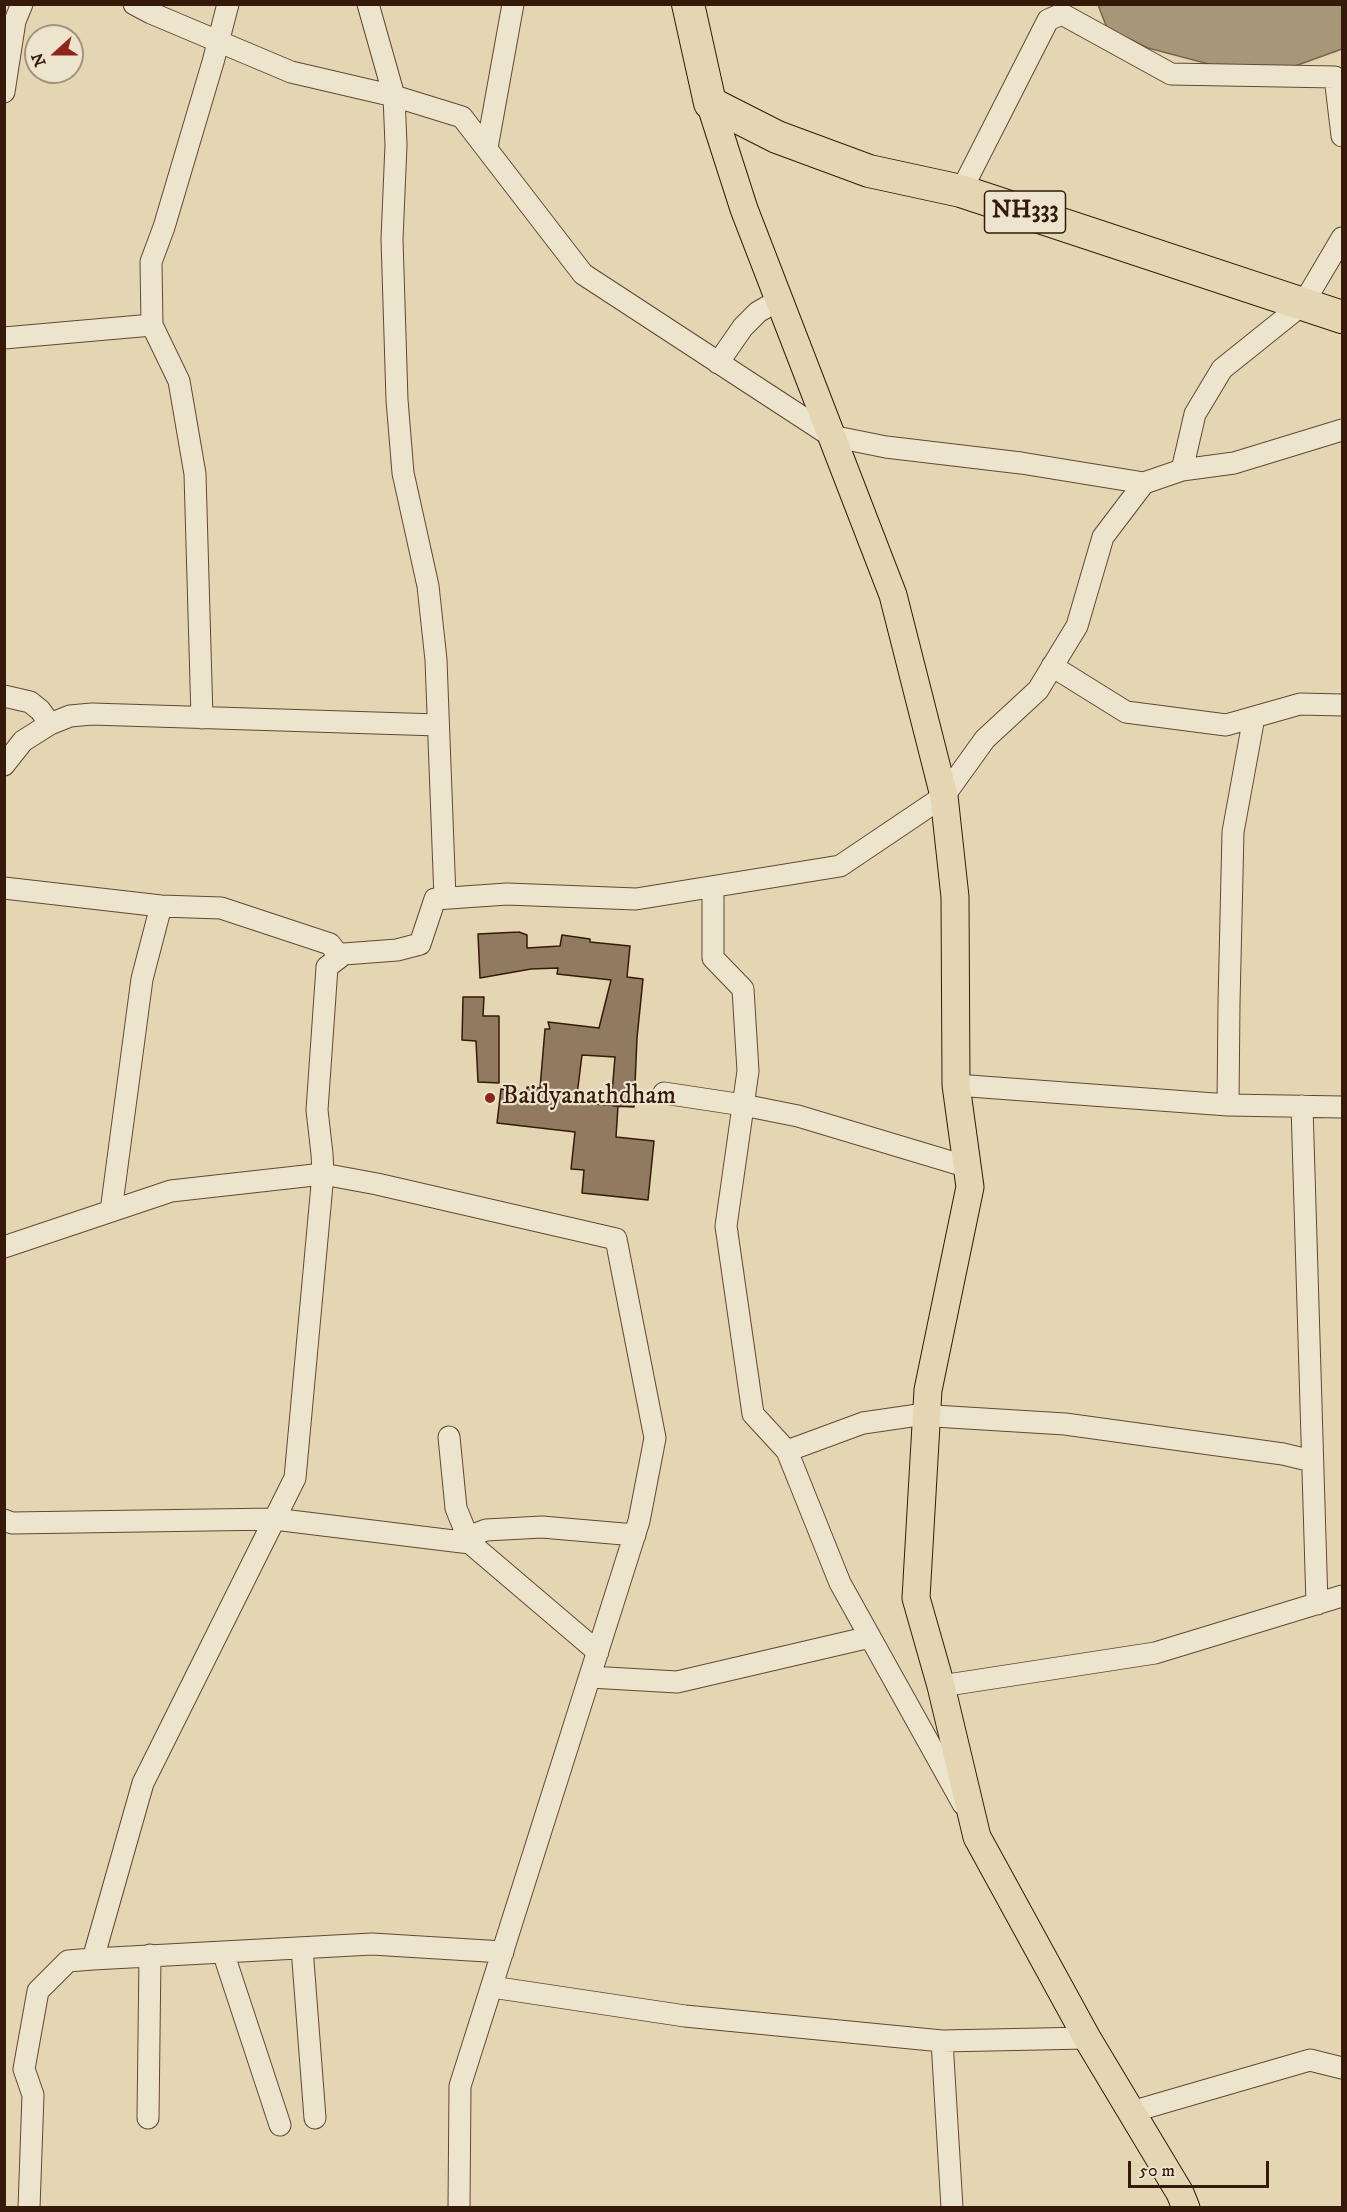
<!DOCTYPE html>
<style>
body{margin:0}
#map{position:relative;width:1347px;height:2212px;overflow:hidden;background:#e4d6b3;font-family:"IM FELL DW Pica",serif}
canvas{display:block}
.frame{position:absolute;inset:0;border:6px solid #351909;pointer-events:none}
.north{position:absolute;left:24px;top:24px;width:60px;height:60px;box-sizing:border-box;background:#ede4ce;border:2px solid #a3937f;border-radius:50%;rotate:249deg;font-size:16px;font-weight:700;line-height:24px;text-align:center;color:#351909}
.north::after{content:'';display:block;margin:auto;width:21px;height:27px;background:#8f2418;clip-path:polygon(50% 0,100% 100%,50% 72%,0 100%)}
.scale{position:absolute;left:1128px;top:2161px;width:141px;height:27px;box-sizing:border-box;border:3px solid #351909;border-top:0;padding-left:8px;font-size:18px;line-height:21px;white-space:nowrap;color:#351909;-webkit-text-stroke:4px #ede4ce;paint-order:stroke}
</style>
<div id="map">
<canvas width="1347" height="2212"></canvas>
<div class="frame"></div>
<div class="north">N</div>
<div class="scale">50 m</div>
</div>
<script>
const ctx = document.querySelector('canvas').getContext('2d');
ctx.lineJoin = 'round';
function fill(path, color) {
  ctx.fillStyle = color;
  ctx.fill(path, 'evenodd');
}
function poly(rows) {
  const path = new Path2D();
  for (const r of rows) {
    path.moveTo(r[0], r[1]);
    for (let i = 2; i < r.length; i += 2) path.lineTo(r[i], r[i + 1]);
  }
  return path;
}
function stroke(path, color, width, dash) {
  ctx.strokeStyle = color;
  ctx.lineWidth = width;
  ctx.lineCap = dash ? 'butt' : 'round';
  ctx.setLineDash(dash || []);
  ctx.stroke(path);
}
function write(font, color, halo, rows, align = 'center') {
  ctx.font = font + ' "IM FELL DW Pica",serif';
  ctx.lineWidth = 4.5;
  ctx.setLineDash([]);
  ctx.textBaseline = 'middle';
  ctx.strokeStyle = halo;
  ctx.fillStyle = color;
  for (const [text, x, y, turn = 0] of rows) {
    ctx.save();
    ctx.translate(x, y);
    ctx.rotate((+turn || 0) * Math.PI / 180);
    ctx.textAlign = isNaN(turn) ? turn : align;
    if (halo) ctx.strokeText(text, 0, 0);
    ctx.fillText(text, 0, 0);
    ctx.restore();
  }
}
const water = poly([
 [1098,5,1342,5,1342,49,1262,78,1148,48,1107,28,1098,5]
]);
const building = poly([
 [519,932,527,935,527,948,560,946,562,935,590,939,590,942,630,946,627,977,643,979,637,1038,634,1107,613,1106,618,1106,616,1137,654,1141,648,1200,582,1193,584,1170,571,1169,575,1132,497,1123,501,1089,527,1092,527,1087,540,1088,545,1029,550,1029,548,1022,599,1028,611,980,557,974,558,968,531,969,480,978,478,934,519,932],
 [582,1055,615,1057,611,1105,576,1103,582,1055],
 [463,997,484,997,483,1016,499,1016,499,1083,478,1082,476,1041,462,1040,463,997]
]);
const minor = poly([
 [134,4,151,13,291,72,394,96,462,117,583,274,831,436,886,447,1021,463,1144,483],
 [368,4,394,96,396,145,392,239,397,400,403,473,428,586,436,660,445,898],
 [4,92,15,21,22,4],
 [487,148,513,4],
 [961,191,1048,20,1062,14,1171,74,1335,77,1342,136],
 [4,338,152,325],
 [718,363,743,327,758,312,779,300],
 [1182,470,1195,414,1222,369,1303,304,1342,238],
 [1052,666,1126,712,1226,725,1300,704,1342,705],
 [4,696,30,702,40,710,50,724],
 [202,718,195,474,179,381,152,325,151,262,164,227,213,62,228,4],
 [4,765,23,741,50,724,70,716,92,714,438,725],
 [713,887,713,958,743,989,748,1071,726,1226,753,1414,787,1451,840,1583,963,1804],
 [4,888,161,906,221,908,330,944,340,957],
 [956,1085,1228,1105,1342,1107],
 [664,1093,743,1105,798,1116,968,1167],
 [1228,1105,1229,1003,1233,832,1254,717],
 [1302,1106,1317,1604],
 [111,1211,142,979,161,906],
 [4,1247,171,1191,323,1174,377,1184,616,1239,655,1438,639,1521,460,2086,459,2208],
 [449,1437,456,1508,470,1543,598,1652],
 [787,1451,863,1423,918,1415,1065,1424,1283,1454,1312,1461],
 [4,1520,12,1523,274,1519,470,1543,473,1535,486,1530,542,1527,635,1535],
 [590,1677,677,1682,870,1637],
 [941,1686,1155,1653,1342,1596],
 [302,1948,315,2118],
 [223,1952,280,2125],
 [503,1952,372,1944,93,1959,143,1783,295,1478,323,1174,322,1154,317,1110,327,967,344,954,397,950,420,944,435,899,507,894,636,899,840,866,944,796,985,739,1038,690,1077,626,1103,537,1144,483,1182,470,1234,463,1342,430],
 [492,1987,685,2016,942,2041,1087,2038],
 [942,2041,952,2208],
 [1131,2112,1310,2060,1342,2068],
 [148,2118,150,1955],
 [29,2208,33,2095,24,2069,38,1991,68,1961,93,1959]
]);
const major = poly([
 [710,103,744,209,893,595,944,796,955,897,956,1085,970,1187,928,1390,916,1598,941,1686,977,1837,1087,2038,1180,2193,1186,2208]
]);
const highway = poly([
 [688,4,710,103,777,137,869,171,961,191,1342,317]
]);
const markers = [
 [490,1098,6,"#8f2418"]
];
const shields = [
 [1025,212,81]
];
const shieldNames = [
 ["NH333",1025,212]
];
const poiNames = [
 ["Baidyanathdham",502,1098]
];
fill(water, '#a89679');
stroke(water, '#7a644c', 1.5);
fill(building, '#907b61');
stroke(building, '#351909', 1.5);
stroke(minor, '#614834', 23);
stroke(major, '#351909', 29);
stroke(highway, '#351909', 34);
stroke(minor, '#ede4ce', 21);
stroke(major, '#e4d6b3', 27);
stroke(highway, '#e4d6b3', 32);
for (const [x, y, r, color] of markers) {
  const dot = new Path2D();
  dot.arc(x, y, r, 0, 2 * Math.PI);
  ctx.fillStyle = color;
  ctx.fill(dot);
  stroke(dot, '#ede4ce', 2);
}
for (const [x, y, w] of shields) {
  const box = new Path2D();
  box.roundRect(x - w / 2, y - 21, w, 42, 4.5);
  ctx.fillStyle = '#ede4ce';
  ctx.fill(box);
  stroke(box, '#351909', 1.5);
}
write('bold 24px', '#351909', null, shieldNames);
write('26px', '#351909', '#ede4ce', poiNames, 'left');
</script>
